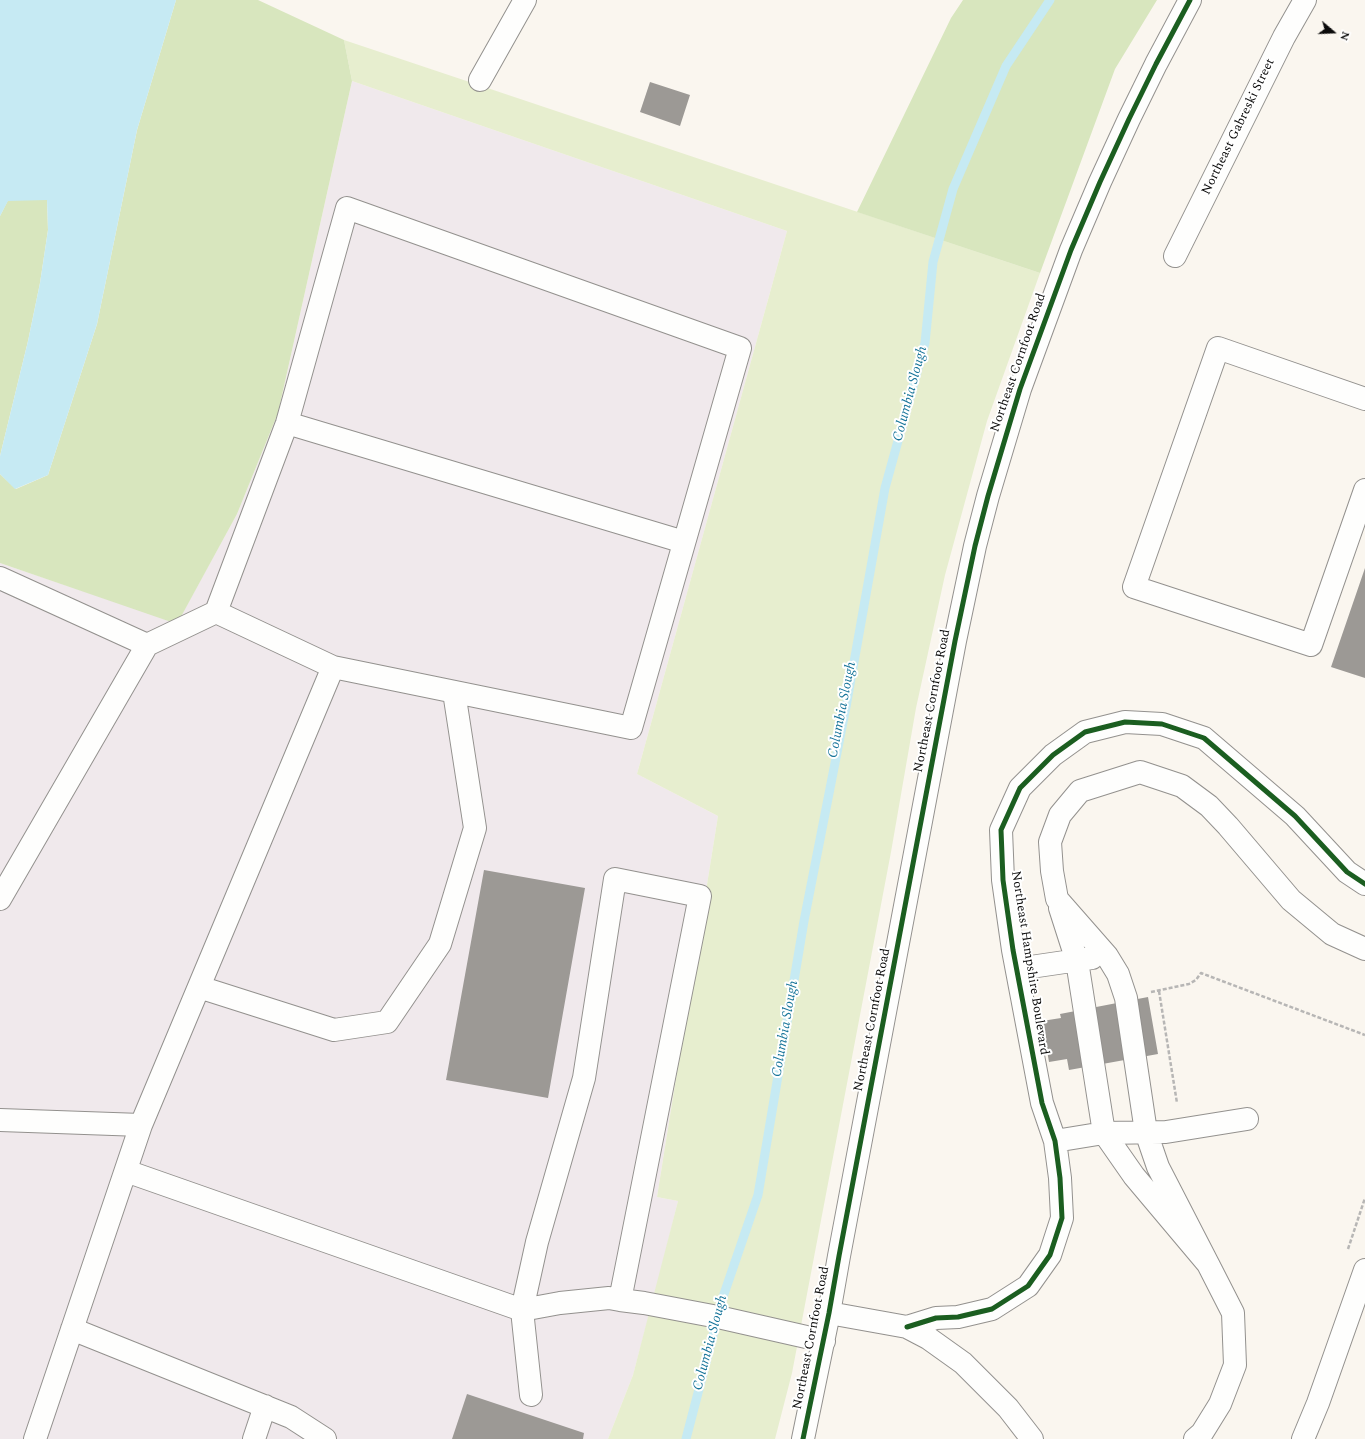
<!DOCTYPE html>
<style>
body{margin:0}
#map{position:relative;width:1365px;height:1439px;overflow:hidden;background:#faf6ef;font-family:Spectral,serif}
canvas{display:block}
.north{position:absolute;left:1313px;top:12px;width:40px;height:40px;-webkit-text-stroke:3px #fff;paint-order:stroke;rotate:109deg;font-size:11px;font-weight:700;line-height:16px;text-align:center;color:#0b0b0b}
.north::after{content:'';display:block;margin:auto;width:14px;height:18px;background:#0b0b0b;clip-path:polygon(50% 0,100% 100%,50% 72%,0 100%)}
</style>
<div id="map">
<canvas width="1365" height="1439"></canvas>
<div class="north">N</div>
</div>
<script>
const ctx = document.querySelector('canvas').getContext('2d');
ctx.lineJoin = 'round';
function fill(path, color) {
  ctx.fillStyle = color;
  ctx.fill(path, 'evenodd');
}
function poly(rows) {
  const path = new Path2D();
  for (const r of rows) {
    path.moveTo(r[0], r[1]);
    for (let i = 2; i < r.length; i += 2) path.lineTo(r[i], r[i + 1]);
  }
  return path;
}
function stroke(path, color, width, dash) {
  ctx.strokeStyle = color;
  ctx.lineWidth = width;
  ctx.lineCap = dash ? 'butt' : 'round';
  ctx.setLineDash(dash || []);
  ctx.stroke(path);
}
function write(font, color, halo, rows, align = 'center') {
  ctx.font = font + ' Spectral,serif';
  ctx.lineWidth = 4;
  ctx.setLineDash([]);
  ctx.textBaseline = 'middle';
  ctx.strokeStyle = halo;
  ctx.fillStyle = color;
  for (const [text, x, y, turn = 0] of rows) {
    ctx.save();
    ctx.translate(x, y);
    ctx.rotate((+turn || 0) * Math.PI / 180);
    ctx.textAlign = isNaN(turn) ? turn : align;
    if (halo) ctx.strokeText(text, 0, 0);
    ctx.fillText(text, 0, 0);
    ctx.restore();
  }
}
const industrial = poly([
 [352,81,787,231,637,774,718,816,657,1197,678,1201,658,1282,633,1375,608,1439,0,1439,0,563,177,623,237,514,278,413]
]);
const green = poly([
 [344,40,1040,273,987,421,945,575,916,708,891,852,792,1373,775,1439,608,1439,633,1375,678,1201,657,1197,718,816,637,774,787,231,352,81]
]);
const forest = poly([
 [176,0,258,0,344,40,352,81,278,413,237,514,177,624,0,563,0,474,16,489,48,475,97,324,137,130],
 [963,0,1157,0,1115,69,1040,273,857,212,951,18],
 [8,200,47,200,48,230,40,283,28,341,0,456,0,216]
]);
const water = poly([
 [0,0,176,0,137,130,97,324,48,475,15,489,0,474,0,456,28,341,40,283,48,230,47,200,8,201,0,216]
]);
const stream = poly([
 [686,1439,723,1297,758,1195,804,921,846,707,885,488,925,343,933,262,953,189,1006,66,1050,0]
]);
const building = poly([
 [650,82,690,95,680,126,640,112],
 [1365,568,1365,678,1331,667],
 [484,870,585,888,548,1098,446,1080],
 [1148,997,1158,1054,1069,1070,1067,1059,1049,1062,1042,1021,1061,1018,1060,1014],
 [467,1394,584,1433,583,1439,452,1439]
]);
const path = poly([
 [1159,991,1177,1103],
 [1151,992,1189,984,1196,980,1201,973,1365,1035],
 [1348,1249,1365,1198]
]);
const minor = poly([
 [480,80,525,0],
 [1175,256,1284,37,1305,0],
 [1365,399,1218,348,1134,587,1311,645,1365,490],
 [287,423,684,542],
 [0,578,147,645],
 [216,612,287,423,347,208,740,348,631,728,333,667],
 [0,899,147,645,216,612,333,667,141,1125],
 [1060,908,1077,961,1104,1133,1134,1176,1208,1264,1233,1313,1235,1365,1220,1404,1202,1433,1195,1439],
 [1017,969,1092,958],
 [199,987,334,1030,387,1022,440,944,475,828,454,692],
 [0,1120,141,1125,35,1439],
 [1055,1141,1104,1133,1166,1132,1247,1119],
 [126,1171,522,1310,531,1395],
 [1208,1264,1158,1167,1146,1132,1126,998,1118,974,1107,956,1057,899,1052,871,1050,842,1060,815,1080,791,1140,772,1182,786,1209,806,1228,826,1291,900,1332,934,1365,949],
 [620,1300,700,896,615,879,584,1078,537,1242,522,1310,560,1303,609,1298,620,1300,644,1303,718,1317,824,1341],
 [829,1313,907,1327,928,1338,963,1363,1008,1408,1032,1439],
 [907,1327,936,1318,958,1317,992,1309,1028,1286,1050,1255,1062,1218,1060,1178,1055,1141,1042,1103,1013,950,1003,880,1001,830,1020,788,1053,755,1085,732,1125,722,1162,724,1204,738,1295,816,1347,872,1365,884],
 [72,1329,291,1417,325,1439],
 [254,1439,265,1406],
 [803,1439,829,1313,839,1256,955,641,975,546,988,496,1020,389,1071,250,1100,182,1129,119,1156,64,1190,0],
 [1303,1439,1318,1403,1365,1270]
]);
const cycleway = poly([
 [907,1327,936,1318,958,1317,992,1309,1028,1286,1050,1255,1062,1218,1060,1178,1055,1141,1042,1103,1013,950,1003,880,1001,830,1020,788,1053,755,1085,732,1125,722,1162,724,1204,738,1295,816,1347,872,1365,884],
 [803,1439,829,1313,839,1256,955,641,975,546,988,496,1020,389,1071,250,1100,182,1129,119,1156,64,1190,0]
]);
const streetNames = [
 ["Northeast Gabreski Street",1239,127,-64],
 ["Northeast Cornfoot Road",1019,363,-71],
 ["Northeast Cornfoot Road",933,701,-79],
 ["Northeast Hampshire Boulevard",1029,963,81],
 ["Northeast Cornfoot Road",873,1020,-79],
 ["Northeast Cornfoot Road",812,1338,-79]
];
const waterNames = [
 ["Columbia Slough",911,394,-75],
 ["Columbia Slough",843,710,-79],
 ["Columbia Slough",786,1029,-80],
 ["Columbia Slough",711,1343,-75]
];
fill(industrial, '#f0e9ec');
fill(green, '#e7eecf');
fill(forest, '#d8e6be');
fill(water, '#c6eaf3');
stroke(stream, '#c6eaf3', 9);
fill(building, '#9c9995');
stroke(minor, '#93918e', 24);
stroke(path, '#b7b6b5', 2.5, [4, 2]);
stroke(minor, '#fefefd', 22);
stroke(cycleway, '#1b5e20', 5);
write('13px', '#0b0b0b', '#fff', streetNames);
write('italic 14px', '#18759a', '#fff', waterNames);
</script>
